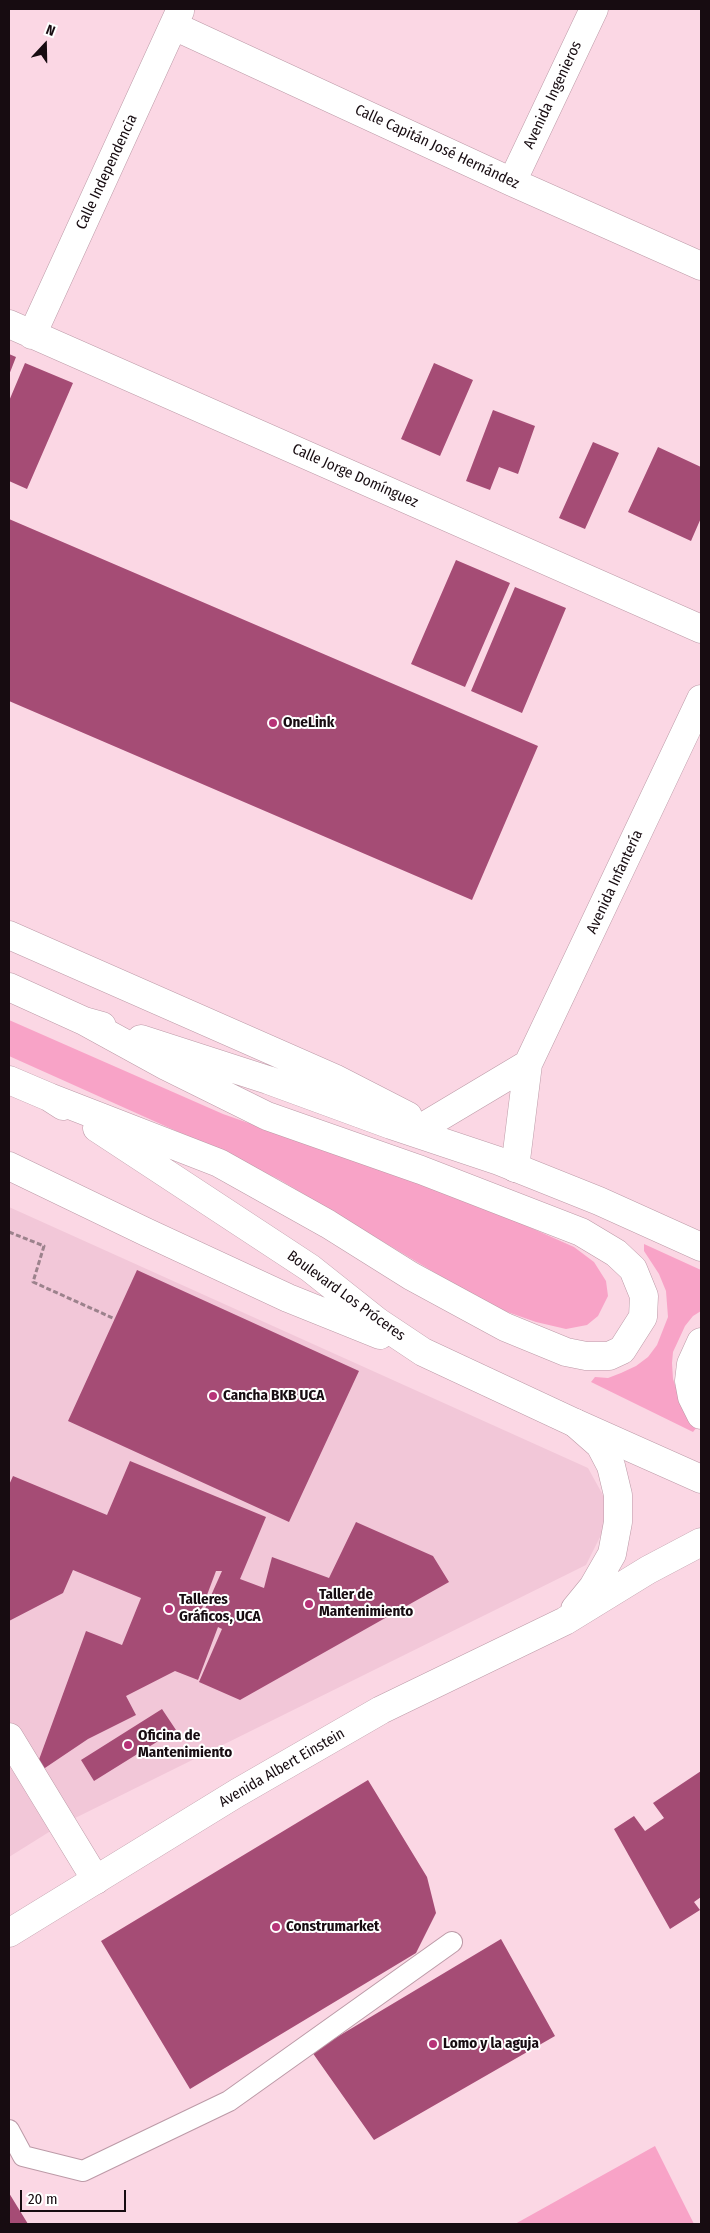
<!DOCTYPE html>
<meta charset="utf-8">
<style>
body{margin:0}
#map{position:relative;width:710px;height:2233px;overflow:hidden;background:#fbd7e4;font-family:"Fira Sans Condensed",sans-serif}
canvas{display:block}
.frame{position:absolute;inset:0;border:10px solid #170c11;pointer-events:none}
.north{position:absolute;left:20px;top:20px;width:50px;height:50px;-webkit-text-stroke:4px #fff;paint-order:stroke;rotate:21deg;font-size:14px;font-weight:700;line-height:20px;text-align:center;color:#170c11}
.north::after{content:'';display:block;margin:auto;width:18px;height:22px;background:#170c11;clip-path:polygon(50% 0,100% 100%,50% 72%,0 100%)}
.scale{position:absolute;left:20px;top:2190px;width:106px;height:22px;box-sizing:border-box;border:2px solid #170c11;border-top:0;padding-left:6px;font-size:15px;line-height:18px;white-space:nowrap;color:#170c11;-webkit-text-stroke:4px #fff;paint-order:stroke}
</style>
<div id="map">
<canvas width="710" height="2233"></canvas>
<div class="frame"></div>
<div class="north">N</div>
<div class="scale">20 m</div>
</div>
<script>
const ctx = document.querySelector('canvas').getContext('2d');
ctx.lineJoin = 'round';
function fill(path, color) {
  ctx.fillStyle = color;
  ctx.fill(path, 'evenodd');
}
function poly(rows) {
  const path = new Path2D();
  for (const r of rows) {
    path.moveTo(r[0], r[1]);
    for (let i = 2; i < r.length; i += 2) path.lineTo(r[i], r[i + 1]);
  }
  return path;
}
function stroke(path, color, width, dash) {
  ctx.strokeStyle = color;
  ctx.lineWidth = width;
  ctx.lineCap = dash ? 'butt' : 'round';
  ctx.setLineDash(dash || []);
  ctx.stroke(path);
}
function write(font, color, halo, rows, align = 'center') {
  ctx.font = font + ' "Fira Sans Condensed",sans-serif';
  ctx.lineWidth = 4;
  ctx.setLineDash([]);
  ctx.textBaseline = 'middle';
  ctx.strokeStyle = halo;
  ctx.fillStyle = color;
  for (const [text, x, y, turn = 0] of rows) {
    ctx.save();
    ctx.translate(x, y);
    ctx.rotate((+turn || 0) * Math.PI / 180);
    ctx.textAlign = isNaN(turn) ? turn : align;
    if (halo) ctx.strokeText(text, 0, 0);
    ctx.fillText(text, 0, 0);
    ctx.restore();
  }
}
const built = poly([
 [9,1207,588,1468,604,1497,604,1529,586,1565,57,1827,9,1857]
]);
const green = poly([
 [9,1020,223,1114,421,1184,520,1223,574,1247,594,1262,606,1281,608,1296,598,1316,587,1325,566,1329,536,1322,499,1309,452,1283,280,1180,223,1152,9,1056],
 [644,1244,701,1270,701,1311,693,1316,685,1326,673,1352,672,1363,673,1379,680,1399,697,1427,693,1432,591,1382,595,1377,608,1378,621,1373,636,1366,648,1357,657,1345,668,1317,666,1291,659,1274,644,1251],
 [655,2146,694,2224,515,2224]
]);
const building = poly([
 [9,354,16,357,9,375],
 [25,363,73,383,27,489,9,481,9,401],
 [434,363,473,380,440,456,401,439],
 [493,410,535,426,518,474,499,467,490,490,466,481],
 [593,442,619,453,585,529,559,518],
 [658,447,701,467,701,518,691,541,628,512],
 [9,519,538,746,472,900,9,701],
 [456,560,510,583,465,687,411,664],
 [515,587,566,608,522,713,471,691],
 [137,1270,359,1371,289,1522,68,1421],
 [130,1461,266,1517,240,1579,264,1588,272,1557,329,1578,356,1522,433,1556,449,1582,240,1700,199,1682,222,1629,218,1627,198,1680,175,1671,126,1696,136,1715,88,1739,33,1776,86,1631,122,1645,141,1598,73,1570,63,1593,9,1621,9,1485,13,1476,107,1515],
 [216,1571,222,1571,200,1620,198,1619],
 [162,1709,176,1730,94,1781,81,1760],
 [701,1771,701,1897,694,1902,700,1910,670,1929,614,1829,634,1816,645,1831,664,1818,653,1803],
 [368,1780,427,1877,436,1913,416,1953,190,2089,101,1941],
 [501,1939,555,2036,374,2140,312,2052],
 [9,2193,28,2224,9,2224]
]);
const path = poly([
 [9,1232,44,1246,33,1282,115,1319]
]);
const service = poly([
 [9,2130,23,2156,83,2171,229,2101,452,1942]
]);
const minor = poly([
 [174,26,512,182,701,266],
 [512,182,594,9],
 [9,324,701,629],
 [32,335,180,11],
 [426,1125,528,1064],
 [515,1168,528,1064,701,699],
 [9,1737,96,1880]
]);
const tertiary = poly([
 [575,1423,600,1445,611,1466,618,1495,618,1522,612,1554,593,1587,575,1609],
 [9,1933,237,1793,381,1710,565,1621,648,1570,701,1542]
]);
const trunk = poly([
 [9,935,334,1078,408,1116],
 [9,987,84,1021,102,1026],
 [141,1039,268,1080,391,1125,499,1161,599,1201,701,1247],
 [9,1080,49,1097,63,1106],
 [49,1097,219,1163,328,1224,411,1276,505,1327,566,1352,586,1356,609,1356,622,1350,643,1317,644,1296,633,1269,616,1253,581,1232,421,1170,267,1116,166,1066,84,1021],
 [97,1128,310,1268,378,1322,423,1352,573,1422,701,1479],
 [9,1166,146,1232,288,1298,380,1335],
 [701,1342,691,1364,689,1381,692,1397,701,1415]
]);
const markers = [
 [273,723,5,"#b73277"],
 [213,1396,5,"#b73277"],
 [309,1604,5,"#b73277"],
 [169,1609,5,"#b73277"],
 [128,1745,5,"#b73277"],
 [276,1927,5,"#b73277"],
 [433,2044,5,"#b73277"]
];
const streetNames = [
 ["Avenida Ingenieros",553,95,-65],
 ["Calle Capitán José Hernández",437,147,25],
 ["Calle Independencia",107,172,-65],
 ["Calle Jorge Domínguez",355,476,24],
 ["Avenida Infantería",615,882,-65],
 ["Boulevard Los Próceres",346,1296,36],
 ["Avenida Albert Einstein",282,1768,-30]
];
const poiNames = [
 ["OneLink",283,723],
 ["Cancha BKB UCA",223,1396],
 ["Taller de",319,1595],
 ["Mantenimiento",319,1612],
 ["Talleres",179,1600],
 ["Gráficos, UCA",179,1617],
 ["Oficina de",138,1736],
 ["Mantenimiento",138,1753],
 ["Construmarket",286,1927],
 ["Lomo y la aguja",443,2044]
];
fill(built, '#f2c7d8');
fill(green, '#f8a3c7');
fill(building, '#a54c75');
stroke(service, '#bc9aa7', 22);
stroke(minor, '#bc9aa7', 29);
stroke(tertiary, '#bc9aa7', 29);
stroke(trunk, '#bc9aa7', 29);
stroke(path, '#9c828c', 3, [5, 2.5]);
stroke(service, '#fff', 20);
stroke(minor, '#fff', 28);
stroke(tertiary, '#fff', 28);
stroke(trunk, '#fff', 28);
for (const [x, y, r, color] of markers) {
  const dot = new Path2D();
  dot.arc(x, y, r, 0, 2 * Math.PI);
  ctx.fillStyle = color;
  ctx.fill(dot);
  stroke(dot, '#fff', 2);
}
write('15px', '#170c11', '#fff', streetNames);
write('bold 15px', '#170c11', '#fff', poiNames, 'left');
</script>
